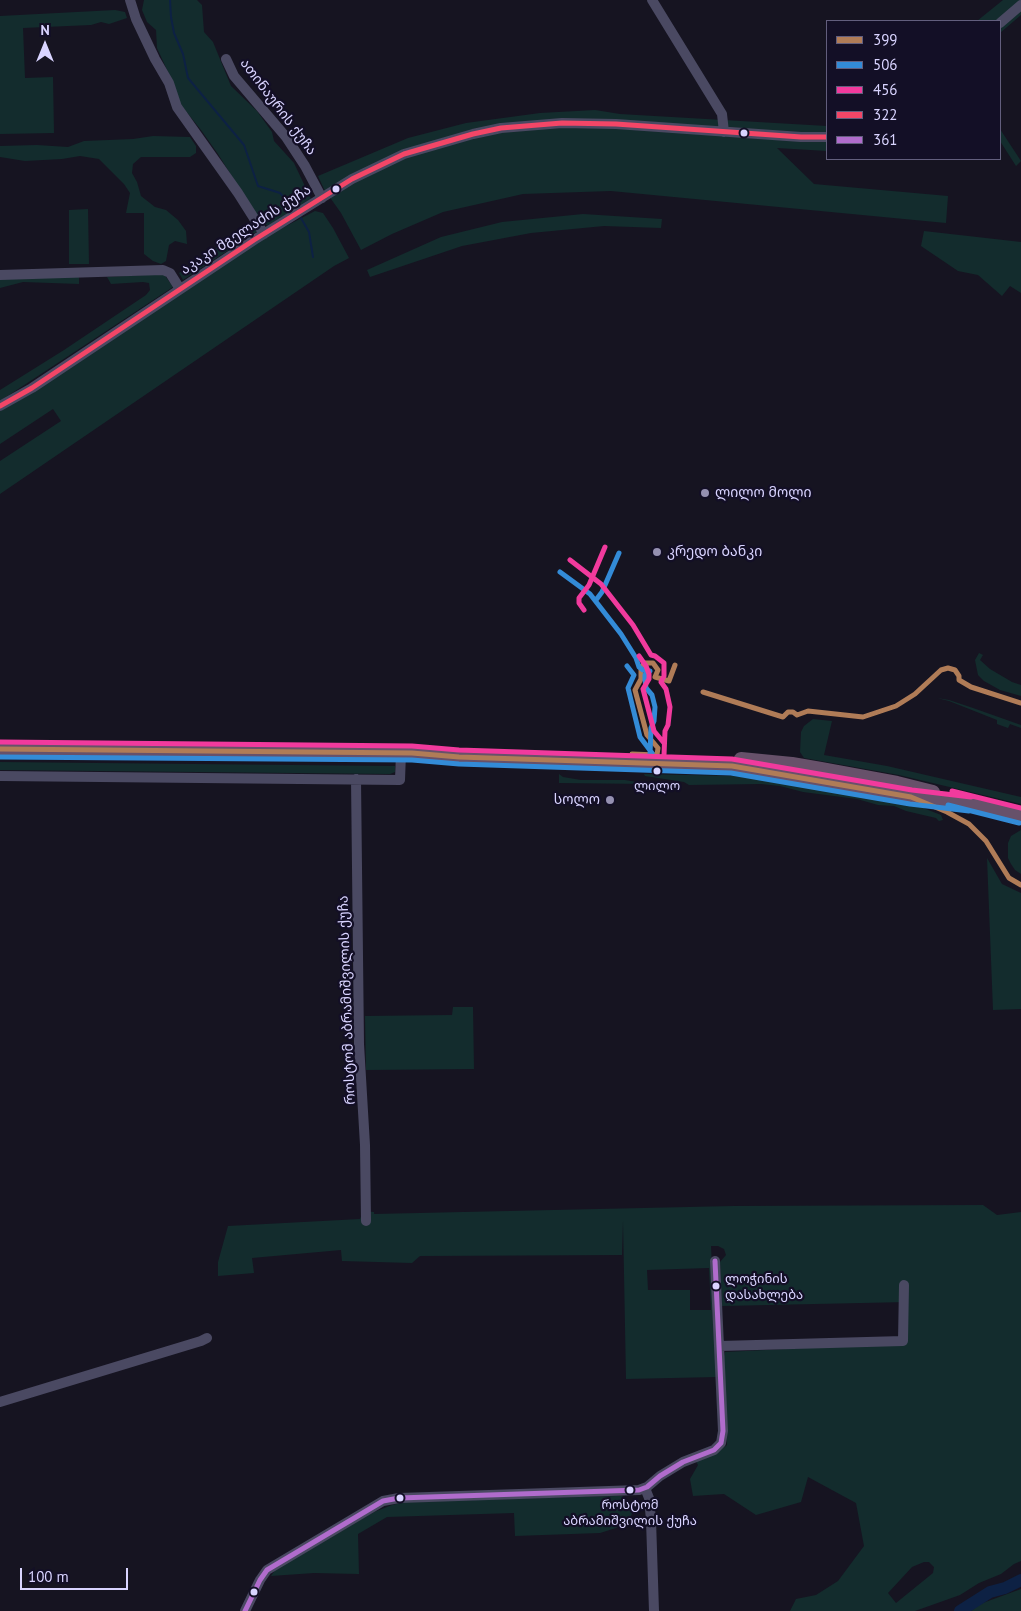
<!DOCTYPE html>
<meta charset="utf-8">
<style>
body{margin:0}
#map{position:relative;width:1021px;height:1611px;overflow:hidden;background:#161421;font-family:"PT Sans",sans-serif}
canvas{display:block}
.legend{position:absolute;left:826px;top:20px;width:175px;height:140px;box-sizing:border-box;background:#130f26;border:1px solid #625e7d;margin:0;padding:6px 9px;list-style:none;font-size:15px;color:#d9d4ff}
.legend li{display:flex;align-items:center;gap:10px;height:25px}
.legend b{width:25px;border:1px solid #625e7d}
.north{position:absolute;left:20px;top:20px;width:50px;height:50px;-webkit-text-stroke:4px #130f26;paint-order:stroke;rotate:0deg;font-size:14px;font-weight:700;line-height:20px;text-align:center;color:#d9d4ff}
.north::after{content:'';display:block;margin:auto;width:18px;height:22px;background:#d9d4ff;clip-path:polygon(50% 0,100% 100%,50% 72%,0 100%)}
.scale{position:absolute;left:20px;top:1568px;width:108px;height:22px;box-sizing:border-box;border:2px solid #d9d4ff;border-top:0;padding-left:6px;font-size:15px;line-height:18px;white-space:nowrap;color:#d9d4ff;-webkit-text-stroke:4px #130f26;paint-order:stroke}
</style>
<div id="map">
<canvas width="1021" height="1611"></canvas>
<ul class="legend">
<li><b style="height:6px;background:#b07c57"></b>399</li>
<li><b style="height:6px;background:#338bd7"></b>506</li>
<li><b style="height:6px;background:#f13a9d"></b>456</li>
<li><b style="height:6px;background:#f34667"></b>322</li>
<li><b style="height:6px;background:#b06ccc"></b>361</li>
</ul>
<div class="north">N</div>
<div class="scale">100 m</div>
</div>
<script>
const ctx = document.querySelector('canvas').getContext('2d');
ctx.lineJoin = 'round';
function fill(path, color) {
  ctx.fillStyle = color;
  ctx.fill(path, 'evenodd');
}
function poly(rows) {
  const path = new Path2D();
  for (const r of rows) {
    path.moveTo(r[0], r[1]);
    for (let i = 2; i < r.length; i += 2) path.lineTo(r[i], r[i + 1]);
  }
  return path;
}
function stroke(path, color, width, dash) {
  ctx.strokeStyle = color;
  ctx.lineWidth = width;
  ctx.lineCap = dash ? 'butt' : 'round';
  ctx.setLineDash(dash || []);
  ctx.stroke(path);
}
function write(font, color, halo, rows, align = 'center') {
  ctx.font = font + ' "PT Sans","Noto Sans Georgian",sans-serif';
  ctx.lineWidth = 4.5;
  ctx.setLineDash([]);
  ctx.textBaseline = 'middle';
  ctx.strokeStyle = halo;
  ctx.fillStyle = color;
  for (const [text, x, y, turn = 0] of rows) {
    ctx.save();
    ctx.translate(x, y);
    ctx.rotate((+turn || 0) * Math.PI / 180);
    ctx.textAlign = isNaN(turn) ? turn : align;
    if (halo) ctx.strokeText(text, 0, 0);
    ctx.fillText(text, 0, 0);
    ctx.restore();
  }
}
const green = poly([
 [144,0,197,0,202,5,204,32,213,42,231,86,257,111,272,132,274,141,294,163,311,199,268,226,261,223,218,154,201,130,181,105,174,85,157,48,156,30,147,22,142,10],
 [1003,0,1021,0,1021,15,1000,33,1000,21,977,21],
 [115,10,125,12,127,18,109,24,101,22,91,25,23,28,25,78,53,77,54,133,0,134,0,16],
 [595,110,620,114,827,126,827,151,777,148,814,184,948,196,946,223,611,191,523,194,443,212,392,234,361,250,341,213,324,189,318,176,408,138,466,123,540,113],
 [1000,129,1021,161,1016,166,1000,141],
 [153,136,190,137,196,146,196,153,190,157,141,157,133,164,132,173,137,182,141,196,155,207,166,210,178,220,186,231,187,244,175,241,169,245,166,261,161,264,153,261,144,254,144,213,126,213,130,193,124,184,99,159,80,156,62,159,25,161,0,157,0,146,37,145,68,147,84,141,133,139],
 [88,209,89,264,69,264,69,210],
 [315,211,323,213,333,228,349,258,334,266,0,494,0,461,61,421,53,409,0,444,0,411,69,369,267,236],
 [583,214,662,219,661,228,604,226,531,233,462,246,370,277,367,270,441,237,502,222],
 [253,226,258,231,183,280,179,273,241,231],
 [924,231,1021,242,1021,293,1010,286,1002,296,978,275,958,271,921,246],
 [164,274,173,287,0,401,0,390,64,350,146,295,150,290,149,283,143,282,111,284,107,277],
 [79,275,79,284,23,282,0,288,0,278],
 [979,653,983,655,980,660,990,669,1012,682,1021,685,1021,696,1000,690,984,681,978,675,975,660],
 [937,698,949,700,973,708,1021,725,1021,728,1010,724,1008,728,997,724,997,720,949,701],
 [813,719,832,721,824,755,887,766,1021,797,1021,804,899,775,804,758,800,752,801,732,804,726],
 [0,762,391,766,395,766,395,772,390,774,0,770],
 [559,774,563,777,581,780,625,780,648,784,559,783],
 [644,774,733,776,793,783,908,802,941,815,943,820,939,821,936,818,906,811,894,806,878,805,857,799,803,792,780,786,761,784,689,785,684,782,645,776],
 [1021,830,1021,874,1015,870,1011,864,1008,858,1008,843,1011,836],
 [987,858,1002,884,1021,893,1021,1009,993,1010],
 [453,1007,473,1007,474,1069,366,1070,365,1016,452,1015],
 [983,1205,997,1215,1021,1212,1021,1561,1014,1564,1001,1574,979,1583,960,1595,915,1611,790,1611,796,1599,816,1595,838,1581,864,1546,856,1503,808,1477,801,1502,756,1515,724,1494,693,1496,690,1479,698,1465,696,1461,716,1453,727,1445,722,1364,725,1352,905,1343,908,1302,722,1306,720,1262,726,1255,724,1249,718,1246,711,1246,717,1377,626,1379,623,1221,622,1255,420,1256,412,1263,342,1261,341,1250,252,1258,254,1273,218,1276,218,1262,228,1226,360,1219,363,1211,374,1212,374,1214,733,1206],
 [709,1268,711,1310,690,1310,690,1290,648,1290,647,1270],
 [924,1562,929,1562,934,1567,933,1573,896,1603,888,1593,912,1567],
 [615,1496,622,1496,630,1502,633,1511,631,1516,628,1521,616,1528,600,1533,515,1536,514,1513,387,1517,358,1534,359,1574,314,1573,271,1576,275,1570,374,1512,392,1505,405,1502],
 [1021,1589,1021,1611,971,1611,980,1604]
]);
const stream = poly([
 [170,0,171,17,174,33,183,54,188,78,244,145,258,186,280,193,293,208],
 [301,218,309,232,313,257]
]);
const river = poly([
 [960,1611,990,1592,1005,1588,1021,1580]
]);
const minor = poly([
 [130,0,136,19,155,59,169,83,177,107,238,193,264,234],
 [652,0,722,114,724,132],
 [1000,23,1021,5],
 [226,59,234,76,286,137,305,166,322,198],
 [0,275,163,270,170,273,180,289],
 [0,406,32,388,254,240,352,179,404,154,473,134,501,128,562,123,616,124,801,137,827,137],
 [0,776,400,780,401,753],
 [356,779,359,1044,365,1145,366,1221],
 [720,1346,903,1341,904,1285],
 [0,1402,201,1341,207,1338],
 [645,1488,649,1498,651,1520,654,1611],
 [245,1611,260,1580,267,1570,383,1501,399,1498,639,1490,647,1487,660,1476,683,1462,714,1450,721,1443,723,1431,715,1261]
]);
const highway = poly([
 [0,749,412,753,459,757,732,766,911,797,970,804],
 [741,759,792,764,821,769,897,783,933,792],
 [961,801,1021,816]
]);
const bus1 = poly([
 [703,692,783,717,788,712,793,712,797,715,808,711,863,717,896,706,915,694,941,670,948,668,955,670,959,676,959,680,971,687,1021,703],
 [0,749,412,753,459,757,732,766,911,797,947,812,969,824,986,841,1009,878,1021,885],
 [632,754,657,755,658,748,647,735,635,690,641,679,641,667,645,663,653,663,658,670,655,677,669,681,675,665]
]);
const bus2 = poly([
 [560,572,590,594,621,634,636,658,639,667,643,670,650,671,645,675,645,680,646,688,652,695,655,707,654,721,651,728,650,755],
 [596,600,602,592,619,553],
 [627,666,634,675,628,688,640,737,652,753],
 [0,757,412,760,459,764,731,773,910,804,969,811],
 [948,805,1019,823]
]);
const bus3 = poly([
 [570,560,601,584,633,625,651,655,655,656,664,663,664,676,661,682,666,689,670,707,668,725,665,731,664,755],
 [584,610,579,603,579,598,589,585,605,547],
 [639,656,646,666,649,674,649,679,643,689,654,731,664,743],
 [0,742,412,746,459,750,732,759,912,790,971,797],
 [952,791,1021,808]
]);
const bus4 = poly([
 [0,406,32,388,254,240,352,179,404,154,473,134,501,128,562,123,616,124,801,137,827,137]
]);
const bus5 = poly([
 [245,1611,260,1580,267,1570,383,1501,399,1498,639,1490,647,1487,660,1476,683,1462,714,1450,721,1443,723,1431,715,1261]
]);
const markers = [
 [744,133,4.5,"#d9d4ff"],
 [336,189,4.5,"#d9d4ff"],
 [705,493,5,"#9591b1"],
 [657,552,5,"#9591b1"],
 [657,771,4.5,"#d9d4ff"],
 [610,800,5,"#9591b1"],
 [716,1286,4.5,"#d9d4ff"],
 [630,1490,4.5,"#d9d4ff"],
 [400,1498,4.5,"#d9d4ff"],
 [254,1592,4.5,"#d9d4ff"]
];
const busNames = [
 ["ლილო",657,786],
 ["ლოჭინის",725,1279,"left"],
 ["დასახლება",725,1295,"left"],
 ["როსტომ",630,1505],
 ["აბრამიშვილის ქუჩა",630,1521]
];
const streetNames = [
 ["ათინაურის ქუჩა",278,107,53],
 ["აკაკი მგელაძის ქუჩა",246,230,-33],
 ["როსტომ აბრამიშვილის ქუჩა",347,1000,-92]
];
const poiNames = [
 ["ლილო მოლი",715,493],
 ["კრედო ბანკი",667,552],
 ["სოლო",600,800,"right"]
];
fill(green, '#132c2d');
stroke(stream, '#0d2144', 2);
stroke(river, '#0d2144', 12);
stroke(minor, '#4a4962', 10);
stroke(highway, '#67516a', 14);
stroke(bus1, '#b07c57', 5);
stroke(bus2, '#338bd7', 5);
stroke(bus3, '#f13a9d', 5);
stroke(bus4, '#f34667', 5);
stroke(bus5, '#b06ccc', 5);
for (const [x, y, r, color] of markers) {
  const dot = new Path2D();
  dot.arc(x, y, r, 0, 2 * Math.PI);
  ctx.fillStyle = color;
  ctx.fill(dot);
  stroke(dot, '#130f26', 2);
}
write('13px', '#d9d4ff', '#130f26', busNames);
write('14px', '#d9d4ff', '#130f26', streetNames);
write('14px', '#d9d4ff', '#130f26', poiNames, 'left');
</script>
